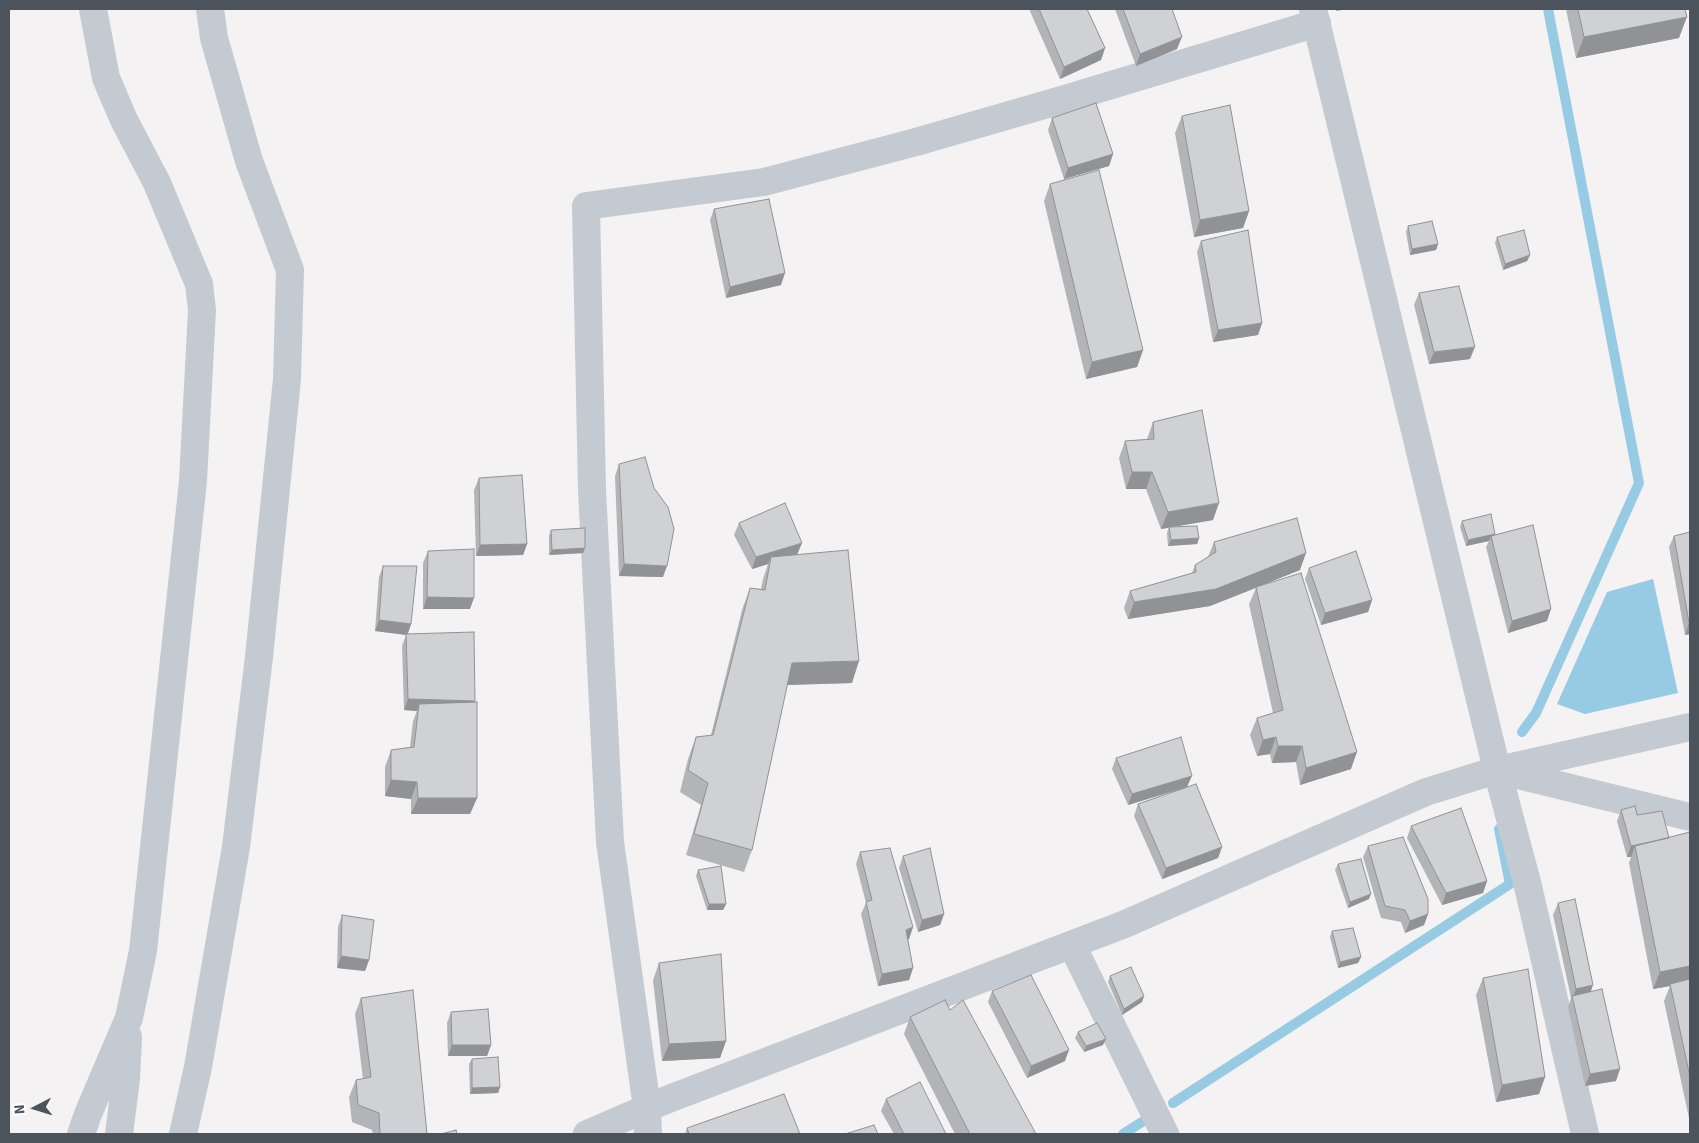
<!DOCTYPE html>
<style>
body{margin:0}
#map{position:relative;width:1699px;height:1143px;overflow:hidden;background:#f4f2f2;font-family:Signika,sans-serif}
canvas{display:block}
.frame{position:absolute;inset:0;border:10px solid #4b535d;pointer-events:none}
.north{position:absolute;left:10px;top:1083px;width:50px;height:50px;-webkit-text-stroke:4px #fff;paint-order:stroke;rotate:265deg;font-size:14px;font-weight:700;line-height:20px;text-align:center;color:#4b535d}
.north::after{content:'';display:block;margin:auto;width:18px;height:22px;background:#4b535d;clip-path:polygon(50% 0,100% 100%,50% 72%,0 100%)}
</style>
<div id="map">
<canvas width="1699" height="1143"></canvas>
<div class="frame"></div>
<div class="north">N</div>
</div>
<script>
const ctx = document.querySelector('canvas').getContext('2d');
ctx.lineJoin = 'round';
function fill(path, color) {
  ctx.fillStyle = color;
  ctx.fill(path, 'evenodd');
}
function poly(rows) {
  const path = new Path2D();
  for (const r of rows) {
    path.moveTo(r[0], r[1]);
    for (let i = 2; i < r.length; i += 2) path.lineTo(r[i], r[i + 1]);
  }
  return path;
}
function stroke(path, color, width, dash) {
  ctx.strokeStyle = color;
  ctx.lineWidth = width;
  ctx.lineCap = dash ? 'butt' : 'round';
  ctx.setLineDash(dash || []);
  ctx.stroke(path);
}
const water = poly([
 [1653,579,1678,693,1585,714,1557,704,1607,592]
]);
const stream = poly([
 [1522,732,1536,713,1639,483,1548,9],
 [1173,1103,1510,884,1499,829],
 [1123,1134,1142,1122]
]);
const minor = poly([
 [1503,769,1690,727],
 [1497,770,1527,882,1585,1134],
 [1497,770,1690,817],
 [1072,945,1165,1134],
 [81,1134,88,1114,129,1018,143,951,193,481,202,310,199,284,157,183,124,120,106,78,93,9],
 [119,1134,126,1079,128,1037],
 [183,1134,198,1067,236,847,259,657,287,379,290,270,249,161,214,38,210,9],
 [587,1134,661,1102],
 [648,1134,647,1108,610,842,592,490,586,206,764,182,916,142,1065,99,1317,23]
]);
const tertiary = poly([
 [661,1102,1125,924,1426,792,1497,770,1313,9]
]);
const wall = poly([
 [1029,9,1087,9,1105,48,1101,60,1060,79],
 [1115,9,1172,9,1177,49,1136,66],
 [1566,9,1685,9,1679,38,1576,58],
 [1182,116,1249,211,1243,228,1194,237,1175,133],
 [1052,118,1113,154,1109,166,1064,179,1048,130],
 [1050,184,1143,350,1137,367,1086,379,1044,201],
 [714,209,781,285,726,298,710,220],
 [1408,226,1438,244,1436,250,1410,255,1406,232],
 [1497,237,1530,255,1527,261,1503,270,1495,243],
 [1201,241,1262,323,1258,335,1213,342,1197,252],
 [1419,293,1470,359,1429,364,1414,305],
 [1153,422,1213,520,1161,529,1146,489,1126,489,1119,458,1125,441,1147,439],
 [619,464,663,577,619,576,615,476],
 [479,478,527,544,523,555,476,556,474,490],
 [1462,521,1495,535,1547,621,1508,633,1486,547,1489,541,1466,546,1460,527],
 [739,523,797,555,852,683,787,685,752,850,744,872,686,855,701,805,680,792,688,759,696,737,711,735,742,610,750,588,761,589,763,579,768,564,752,569,734,535],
 [1169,527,1199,538,1197,544,1168,546,1167,533],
 [551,530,585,548,583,553,549,555,549,536],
 [1690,532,1690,634,1685,635,1669,547,1674,536],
 [1214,542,1300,570,1257,587,1351,769,1300,785,1296,762,1272,763,1270,754,1257,756,1250,735,1257,718,1273,713,1249,604,1256,588,1210,606,1128,619,1124,608,1130,591,1192,573,1195,565,1208,557],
 [428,551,470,609,423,609,423,563],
 [383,566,411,624,408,634,475,702,477,798,470,814,411,814,411,799,385,796,385,767,391,750,410,747,413,721,417,711,404,710,402,646,406,635,375,631,379,577],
 [1309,568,1372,600,1368,612,1321,625,1305,579],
 [1116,758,1188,787,1222,847,1218,858,1162,879,1134,816,1138,804,1180,789,1128,805,1112,769],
 [1621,810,1669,838,1690,832,1690,1123,1664,1001,1670,986,1653,989,1629,863,1631,857,1627,857,1617,821],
 [1411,826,1487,881,1483,893,1442,905,1407,838],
 [1368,846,1428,914,1424,925,1405,933,1401,922,1381,918,1363,857],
 [860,852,913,927,909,939,908,939,913,968,909,980,878,986,861,914,866,903,856,864],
 [903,856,944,914,940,925,918,932,899,868],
 [1338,864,1369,899,1348,908,1335,870],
 [698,870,726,904,723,910,707,910,696,876],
 [1558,903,1591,991,1616,1081,1585,1086,1568,1007,1571,998,1553,915],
 [342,915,369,960,365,971,337,968,338,927],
 [1332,931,1361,957,1358,963,1338,968,1330,937],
 [659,963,726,1041,720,1058,662,1061,653,980],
 [1110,976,1144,996,1142,1002,1122,1015,1108,982],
 [1483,978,1545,1077,1539,1094,1496,1102,1476,995],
 [992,991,1065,1061,1027,1078,988,1002],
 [361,998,427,1134,373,1134,372,1130,352,1122,349,1097,356,1080,363,1079,355,1014],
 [950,1010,1036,1134,955,1134,904,1034,910,1017],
 [451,1012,491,1045,487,1056,448,1056,447,1023],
 [1078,1032,1103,1045,1084,1052,1075,1038],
 [472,1059,500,1087,498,1093,470,1094,469,1064],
 [886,1099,946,1134,894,1134,881,1111],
 [687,1128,800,1134,685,1134]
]);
const shadedWall = poly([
 [1337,9,1348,9,1336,11],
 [1687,17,1679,38,1576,58,1584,37],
 [1182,37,1177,49,1136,66,1140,54],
 [1105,48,1101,60,1060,79,1064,67],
 [1113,154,1109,166,1064,179,1068,168],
 [1249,211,1243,228,1194,237,1200,220],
 [1438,244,1436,250,1410,255,1412,249],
 [1530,255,1527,261,1503,270,1505,264],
 [785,273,781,285,726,298,730,287],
 [1262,323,1258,335,1213,342,1218,330],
 [1475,347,1470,359,1429,364,1434,352],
 [1143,350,1137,367,1086,379,1092,362],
 [1132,472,1152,472,1146,489,1126,489],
 [1219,503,1213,520,1161,529,1168,512],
 [1495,534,1491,536,1489,541,1466,546,1468,540],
 [1199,538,1197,544,1168,546,1171,540],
 [802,543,797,555,771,557,768,564,752,569,756,557],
 [527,544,523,555,476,556,480,545],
 [585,548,583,553,549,555,552,550],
 [1306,553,1300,570,1210,606,1128,619,1134,602],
 [624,564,667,566,663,577,619,576],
 [427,597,474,598,470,609,423,609],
 [1372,600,1368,612,1321,625,1325,613],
 [1551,609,1547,621,1508,633,1512,621],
 [379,620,411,624,407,635,375,631],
 [1689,623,1690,623,1690,634,1685,635],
 [859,661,852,683,784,685,792,663],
 [408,699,475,701,471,713,419,704,417,711,404,710],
 [1276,737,1270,754,1257,756,1263,740],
 [1278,746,1302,746,1296,762,1272,763],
 [1357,752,1351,769,1300,785,1306,768],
 [1192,776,1187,787,1128,805,1132,794],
 [391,780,417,782,411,799,385,796],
 [418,798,477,798,470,814,411,814],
 [1669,838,1635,846,1631,857,1627,857,1631,846],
 [1222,847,1218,858,1162,879,1166,868],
 [1487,881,1483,893,1442,905,1446,893],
 [1371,894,1369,899,1348,908,1350,902],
 [709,904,726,904,723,910,707,910],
 [944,914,940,925,918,932,922,920],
 [1428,914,1424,925,1405,933,1410,921],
 [913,927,909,939,902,942,906,930],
 [341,956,369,960,365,971,337,968],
 [1361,957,1358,963,1338,968,1340,962],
 [1690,966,1690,981,1670,984,1670,986,1653,989,1660,972],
 [913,968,909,980,878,986,882,974],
 [1593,985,1589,997,1572,998,1576,989],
 [1144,996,1142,1002,1122,1015,1124,1009],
 [1106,1039,1103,1045,1084,1052,1086,1046],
 [726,1041,720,1058,662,1061,669,1044],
 [452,1045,491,1045,487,1056,448,1056],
 [1069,1050,1065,1061,1027,1078,1031,1066],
 [1620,1069,1616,1081,1585,1086,1590,1074],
 [1545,1077,1539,1094,1496,1102,1502,1085],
 [500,1087,498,1093,470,1094,472,1088]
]);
const building = poly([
 [1039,9,1087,9,1105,48,1064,67,1039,9],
 [1123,9,1172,9,1182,37,1140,54,1123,9],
 [1578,9,1685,9,1687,17,1584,37,1578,9],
 [1096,103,1113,154,1068,168,1052,118,1096,103],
 [1230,105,1249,211,1200,220,1182,116,1230,105],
 [1099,170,1143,350,1092,362,1050,184,1099,170],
 [769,199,785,273,730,287,714,209,769,199],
 [1432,221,1438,244,1412,249,1408,226,1432,221],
 [1248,230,1262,323,1218,330,1201,241,1248,230],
 [1524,230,1530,255,1505,264,1497,237,1524,230],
 [1459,286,1475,347,1434,352,1419,293,1459,286],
 [1202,410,1219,503,1168,512,1152,472,1132,472,1125,441,1154,439,1153,422,1202,410],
 [645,457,654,488,668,507,674,529,667,566,624,564,619,464,645,457],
 [522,475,527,544,480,545,479,478,522,475],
 [785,503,802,543,756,557,739,523,785,503],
 [1491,514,1495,534,1468,540,1462,521,1491,514],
 [1297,518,1306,553,1216,589,1134,602,1130,591,1196,572,1195,565,1216,552,1214,542,1297,518],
 [1533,525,1551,609,1512,621,1491,536,1533,525],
 [1197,526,1199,538,1171,540,1169,527,1197,526],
 [585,528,585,548,552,550,551,530,585,528],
 [1690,532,1690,623,1689,623,1674,536,1690,532],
 [474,549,474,598,427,597,428,551,474,549],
 [848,550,859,661,792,663,752,850,694,834,708,783,688,770,696,737,713,735,750,588,765,590,771,557,848,550],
 [1356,551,1372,600,1325,613,1309,568,1356,551],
 [383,566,417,566,411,624,379,620,383,566],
 [1301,573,1357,752,1306,768,1302,746,1278,746,1276,737,1263,740,1257,718,1283,710,1256,587,1301,573],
 [474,632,475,701,408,699,406,634,474,632],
 [477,702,477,798,418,798,417,782,391,780,391,750,414,747,419,704,477,702],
 [1181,737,1192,776,1132,794,1116,758,1181,737],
 [1196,784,1222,847,1166,868,1138,804,1196,784],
 [1635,806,1637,815,1662,811,1669,838,1631,846,1621,810,1635,806],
 [1461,808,1487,881,1446,893,1411,826,1461,808],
 [1690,832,1690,966,1660,972,1635,846,1690,832],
 [1403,837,1428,899,1428,914,1410,921,1405,910,1385,906,1368,846,1403,837],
 [890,848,913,927,906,930,913,968,882,974,866,902,872,900,860,852,890,848],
 [930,848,944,914,922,920,903,856,930,848],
 [1361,859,1371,894,1350,902,1338,864,1361,859],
 [721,866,726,904,709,904,698,870,721,866],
 [1575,899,1593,985,1576,989,1558,903,1575,899],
 [342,915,374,920,369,960,341,956,342,915],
 [1353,928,1361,957,1340,962,1332,931,1353,928],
 [721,954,726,1041,669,1044,659,963,721,954],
 [1131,967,1144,996,1124,1009,1110,976,1131,967],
 [1528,969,1545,1077,1502,1085,1483,978,1528,969],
 [1031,975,1069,1050,1031,1066,992,991,1031,975],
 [1690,979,1690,1077,1670,984,1690,979],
 [1602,989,1620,1069,1590,1074,1572,996,1602,989],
 [413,990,427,1134,380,1134,379,1113,358,1105,356,1080,371,1077,361,998,413,990],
 [945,1000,950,1010,963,1000,1036,1134,970,1134,910,1017,945,1000],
 [488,1009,491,1045,452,1045,451,1012,488,1009],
 [1097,1023,1106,1039,1086,1046,1078,1032,1097,1023],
 [498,1057,500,1087,472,1088,472,1059,498,1057],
 [920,1082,946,1134,904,1134,886,1099,920,1082],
 [784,1094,800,1134,689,1134,687,1128,784,1094],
 [874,1125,878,1134,845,1134,874,1125],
 [456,1130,457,1134,441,1134,456,1130]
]);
fill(water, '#97cbe4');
stroke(stream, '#97cbe4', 10);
stroke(minor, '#c4cad2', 28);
stroke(tertiary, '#c4cad2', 28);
fill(wall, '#b2b4b7');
fill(shadedWall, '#919295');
fill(building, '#cfd1d5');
stroke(building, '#919295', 1);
</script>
